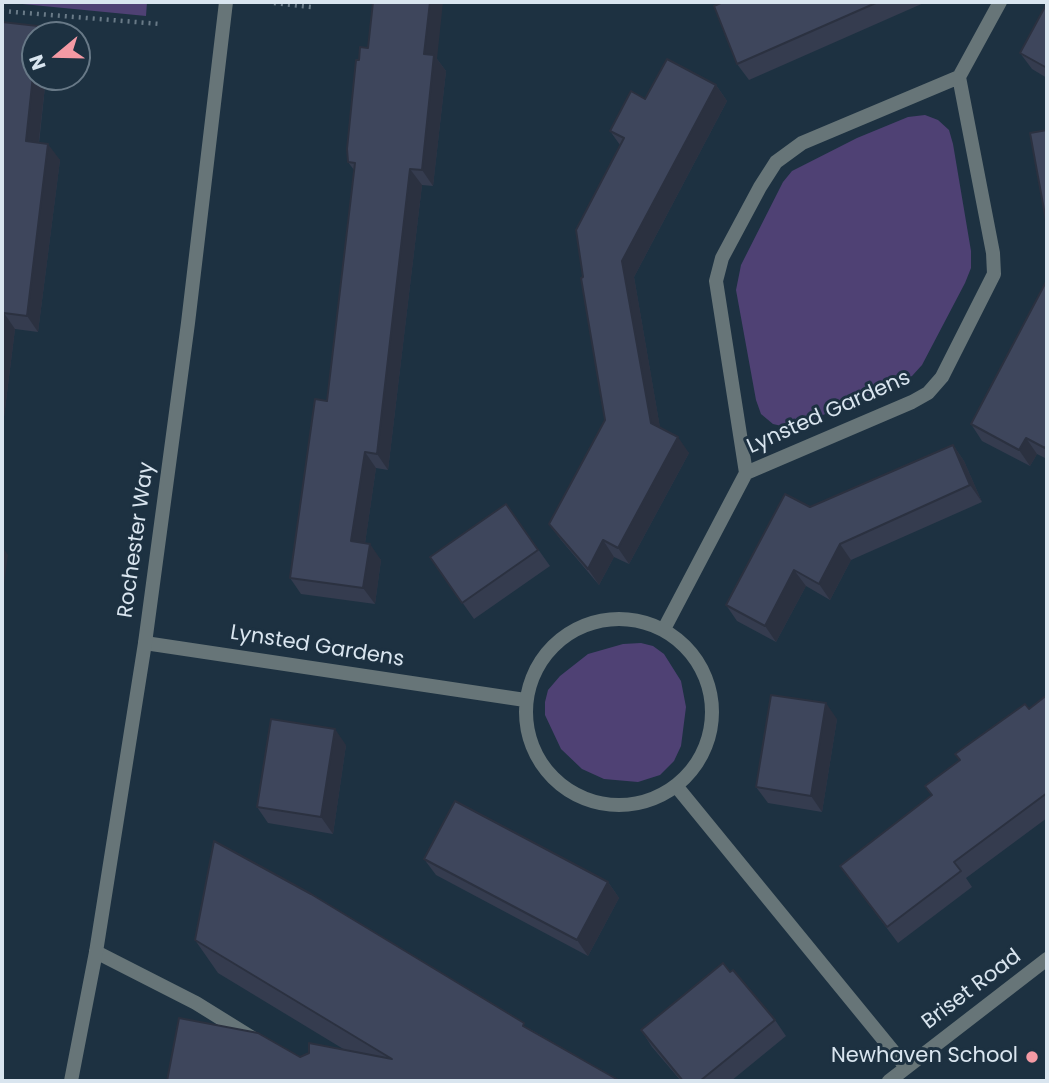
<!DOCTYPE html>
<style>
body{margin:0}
#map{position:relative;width:1049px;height:1083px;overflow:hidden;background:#1d3141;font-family:Poppins,sans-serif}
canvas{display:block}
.frame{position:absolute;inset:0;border:4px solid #d9e5ef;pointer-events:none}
.north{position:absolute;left:21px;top:21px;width:70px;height:70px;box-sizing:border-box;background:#1d3141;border:2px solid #687987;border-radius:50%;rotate:251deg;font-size:19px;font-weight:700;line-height:28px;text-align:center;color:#d9e5ef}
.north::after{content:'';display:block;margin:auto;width:24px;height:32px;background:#f49aa4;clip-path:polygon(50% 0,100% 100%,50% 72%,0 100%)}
</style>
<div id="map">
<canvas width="1049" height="1083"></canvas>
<div class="frame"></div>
<div class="north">N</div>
</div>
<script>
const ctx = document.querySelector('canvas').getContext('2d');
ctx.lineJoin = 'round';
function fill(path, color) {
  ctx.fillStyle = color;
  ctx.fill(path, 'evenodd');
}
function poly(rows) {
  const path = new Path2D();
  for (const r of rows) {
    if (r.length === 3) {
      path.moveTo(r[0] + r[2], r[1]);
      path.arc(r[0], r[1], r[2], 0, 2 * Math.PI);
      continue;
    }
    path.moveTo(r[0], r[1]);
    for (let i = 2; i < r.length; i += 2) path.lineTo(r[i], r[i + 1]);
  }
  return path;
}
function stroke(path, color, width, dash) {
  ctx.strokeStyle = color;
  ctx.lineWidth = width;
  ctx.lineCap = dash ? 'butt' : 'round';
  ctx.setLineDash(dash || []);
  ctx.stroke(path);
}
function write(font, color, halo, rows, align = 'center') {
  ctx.font = font + ' Poppins,sans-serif';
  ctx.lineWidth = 6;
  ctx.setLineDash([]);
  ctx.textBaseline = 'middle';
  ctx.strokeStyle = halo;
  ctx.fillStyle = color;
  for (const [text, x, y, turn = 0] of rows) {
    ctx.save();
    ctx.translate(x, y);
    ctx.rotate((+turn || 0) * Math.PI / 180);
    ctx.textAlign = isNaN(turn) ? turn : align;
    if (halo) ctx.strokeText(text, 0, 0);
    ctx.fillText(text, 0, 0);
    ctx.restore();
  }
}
const green = poly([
 [2,2,147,2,146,16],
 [925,115,938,120,949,130,953,144,971,251,971,268,965,283,922,365,912,376,800,425,786,427,773,424,761,414,756,400,736,290,741,265,783,182,792,171,857,138,908,117],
 [641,643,653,646,664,654,681,681,686,707,681,746,674,761,660,775,638,782,604,779,582,769,561,749,545,715,545,702,548,690,560,676,588,654,623,644]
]);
const path = poly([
 [274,3,311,7],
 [2,11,160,24]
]);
const service = poly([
 [96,952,196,1003,254,1039]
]);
const minor = poly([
 [746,473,912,402,928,393,942,377,994,274,993,253,959,77],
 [619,712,93],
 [664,629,746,473,716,281,722,258,760,187,776,162,802,143,959,77,1000,2],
 [145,643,525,700],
 [677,787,906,1067],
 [889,1081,1047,959]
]);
const tertiary = poly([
 [71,1081,96,952,145,643,188,323,226,2]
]);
const wall = poly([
 [723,2,926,2,749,80,737,64],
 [1047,3,1047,78,1032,69,1020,53],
 [2,22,38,26,44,35,35,35,35,77,46,77,39,143,60,160,38,332,15,329,2,433],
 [437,59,446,71,433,186,422,185,388,470,376,468,365,543,381,560,375,604,301,594,290,578,327,401,354,170,348,162],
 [716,85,727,101,634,277,660,428,689,453,629,564,614,557,599,585,561,540,549,524,605,420,583,277,620,145,610,131,645,99],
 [1047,280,1047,459,1037,454,1030,466,982,441,971,424],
 [953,445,964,461,982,502,851,560,830,600,806,586,776,642,737,621,726,605,810,507],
 [506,504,550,566,474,619,430,557],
 [1047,695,1047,818,966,878,972,887,898,943,840,866,932,795,1029,709],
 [837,719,822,812,768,803,756,787],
 [346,745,333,834,268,823,257,807],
 [424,859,608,882,619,898,588,956,436,875],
 [195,940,528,1028,620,1081,300,1057,345,1050,218,973],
 [730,972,775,1020,786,1036,731,1081,681,1081,652,1047,641,1030]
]);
const shadedWall = poly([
 [430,2,443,2,437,59,446,71,433,186,422,170,424,54],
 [38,26,44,35,37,35],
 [35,57,35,77,46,77,37,157,26,141],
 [716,85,727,101,634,277,662,439,651,423,622,261],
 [48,144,60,160,38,332,27,316],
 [410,169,422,185,388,470,377,454],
 [4,313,15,329,2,433,2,330],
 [678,437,689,453,629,564,618,548],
 [1026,438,1037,454,1030,466,1019,450],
 [953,445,964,461,982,502,970,485],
 [365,452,376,468,363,557,351,541],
 [603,540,614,557,599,585,588,569],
 [370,544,381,560,375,604,363,588],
 [840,544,851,560,830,600,819,584],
 [2,546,8,555,2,599],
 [794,570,806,586,776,642,765,626],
 [826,703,837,719,822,812,811,796],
 [335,729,346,745,333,834,321,817],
 [608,882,619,898,588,956,577,940]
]);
const building = poly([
 [373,2,430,2,424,54,434,55,422,170,410,169,377,454,365,452,351,541,370,544,363,588,290,578,315,399,327,401,355,163,348,162,347,149,356,60,359,60,360,47,368,48,373,2],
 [723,2,878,2,737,64,714,6,723,2],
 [1047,3,1047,68,1020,53,1047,3],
 [2,22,38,26,37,35,35,35,35,57,26,141,48,144,27,316,4,313,2,330,2,22],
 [667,59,716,85,622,261,651,423,678,437,618,548,603,540,588,569,549,524,605,420,581,278,583,277,576,230,624,138,610,131,631,91,645,99,667,59],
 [1047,130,1047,226,1030,133,1047,130],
 [1047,280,1047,444,1045,448,1026,438,1019,450,971,424,1047,280],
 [953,445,970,485,840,544,819,584,794,570,765,626,726,605,785,494,810,507,953,445],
 [506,504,538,550,462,603,430,557,506,504],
 [771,695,826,703,811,796,756,787,771,695],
 [1047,695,1047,793,954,862,961,871,887,927,840,866,932,795,925,786,960,760,955,754,1025,704,1029,709,1047,695],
 [271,719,335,729,321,817,257,807,271,719],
 [455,801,608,882,577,940,424,859,455,801],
 [214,841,311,894,524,1023,523,1026,620,1081,167,1081,179,1018,258,1033,300,1057,309,1053,309,1043,392,1059,195,940,214,841],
 [723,963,730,972,733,970,775,1020,700,1081,683,1081,641,1030,723,963]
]);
const markers = [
 [1032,1057,7,"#f49aa4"]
];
const streetNames = [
 ["Lynsted Gardens",829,413,-24],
 ["Rochester Way",137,540,-82],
 ["Lynsted Gardens",317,647,9],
 ["Briset Road",972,990,-37]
];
const poiNames = [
 ["Newhaven School",1018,1057]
];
fill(green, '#4f4174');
stroke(path, '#697a87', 4.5, [2, 5]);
stroke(service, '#677578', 14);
stroke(minor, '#677578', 14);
stroke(tertiary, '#677578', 14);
fill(wall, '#353c4f');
fill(shadedWall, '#2b3140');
fill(building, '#3e465c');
stroke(building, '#2b3140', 2);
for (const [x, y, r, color] of markers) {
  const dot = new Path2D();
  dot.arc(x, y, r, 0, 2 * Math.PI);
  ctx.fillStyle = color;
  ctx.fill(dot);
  stroke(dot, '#1d3141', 2.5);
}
write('21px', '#d9e5ef', '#1d3141', streetNames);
write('21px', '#d9e5ef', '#1d3141', poiNames, 'right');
</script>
